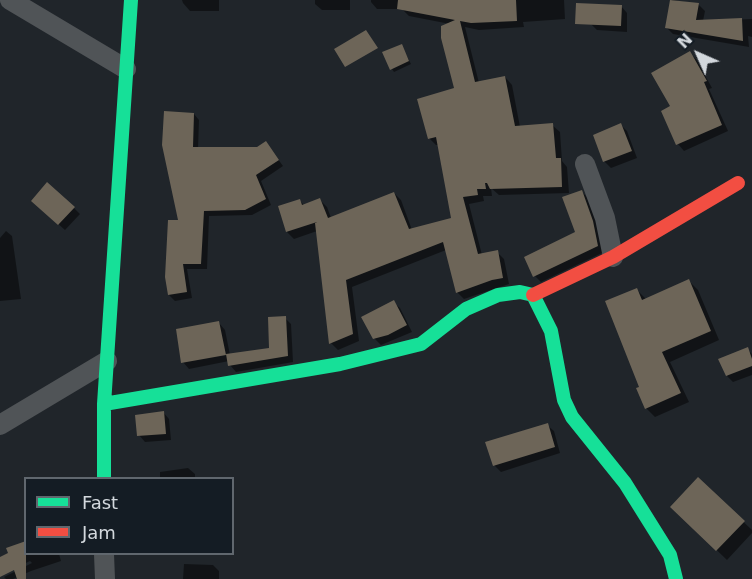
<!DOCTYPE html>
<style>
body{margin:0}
#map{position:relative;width:752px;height:579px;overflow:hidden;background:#20252a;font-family:"DejaVu Sans",sans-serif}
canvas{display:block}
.legend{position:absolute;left:24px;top:477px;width:210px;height:78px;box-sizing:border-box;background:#141c24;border:2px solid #60676e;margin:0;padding:8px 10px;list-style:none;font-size:18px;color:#d3d8dd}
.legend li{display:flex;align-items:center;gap:12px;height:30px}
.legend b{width:30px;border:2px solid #60676e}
.north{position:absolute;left:668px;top:24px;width:60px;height:60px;-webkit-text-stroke:4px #141c24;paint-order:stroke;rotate:315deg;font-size:16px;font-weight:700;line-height:24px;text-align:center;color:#d3d8dd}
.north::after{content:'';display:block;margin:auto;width:21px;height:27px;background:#d3d8dd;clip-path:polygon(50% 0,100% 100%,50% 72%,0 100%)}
</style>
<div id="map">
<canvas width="752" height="579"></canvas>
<ul class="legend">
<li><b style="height:8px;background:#16e098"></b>Fast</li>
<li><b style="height:8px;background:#f24e42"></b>Jam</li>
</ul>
<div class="north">N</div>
</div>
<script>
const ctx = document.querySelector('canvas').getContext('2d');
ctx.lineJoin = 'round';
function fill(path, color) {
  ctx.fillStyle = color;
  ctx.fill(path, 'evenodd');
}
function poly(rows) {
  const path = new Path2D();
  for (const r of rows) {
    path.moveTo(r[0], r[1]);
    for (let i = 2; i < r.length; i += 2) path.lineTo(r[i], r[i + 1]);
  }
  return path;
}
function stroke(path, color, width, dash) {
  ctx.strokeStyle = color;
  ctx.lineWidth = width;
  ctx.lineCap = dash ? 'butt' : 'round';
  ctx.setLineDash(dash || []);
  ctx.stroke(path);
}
const shadow = poly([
 [182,0,219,0,219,11,190,11,183,3],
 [315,0,350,0,350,10,322,10,315,4],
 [371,0,564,0,565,19,523,22,524,27,479,30,465,27,479,83,505,77,512,85,520,127,552,125,560,132,562,161,567,167,569,193,499,195,491,188,492,196,483,196,484,201,469,204,482,255,497,252,504,259,509,284,464,299,457,292,446,250,352,287,359,341,338,350,331,343,317,231,294,239,287,232,300,201,305,206,320,200,327,207,331,218,394,193,401,200,412,230,453,220,439,145,436,145,429,138,455,89,450,24,409,16,402,9,377,9,371,2],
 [672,0,698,4,705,11,703,21,752,19,752,37,748,36,749,47,673,34,667,28],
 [621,6,627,13,627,32,597,30,591,24],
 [401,46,411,64,394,72,392,69],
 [689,53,696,59,712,88,709,89,728,131,684,151,678,144,673,107],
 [194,114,199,120,198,149,257,148,266,143,283,166,261,181,271,205,252,215,209,216,207,269,187,269,192,298,175,301,169,295],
 [621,125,627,131,637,158,611,168,604,161],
 [582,192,588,198,599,229,604,252,541,282,535,276,577,233],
 [39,207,74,208,80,214,65,230],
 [6,231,12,236,21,299,0,301,0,238],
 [689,281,698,290,719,340,670,362,689,402,655,417,646,408,641,388,637,290,646,299],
 [393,302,400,308,412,332,381,345,374,338],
 [285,318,291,324,293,362,236,372,230,365,229,361,189,369,183,362,219,323,225,330,230,355,271,349],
 [747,349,752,354,752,375,733,382,727,376],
 [163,412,169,419,171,440,145,442,139,435],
 [547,425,554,431,560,453,501,472,495,466,487,443],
 [188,468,195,474,195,478,160,478,160,472],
 [698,479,752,530,752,533,727,560,672,507],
 [10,554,59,554,61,561,31,571,13,579,6,579,4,577,32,563,30,561,3,574,3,576,0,571,0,559],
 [184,564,213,565,219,571,219,579,183,579]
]);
const building = poly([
 [398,0,516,0,517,21,471,23,460,21,475,82,505,76,515,126,553,123,556,158,561,158,562,187,490,189,487,183,485,183,486,189,477,189,478,195,463,197,478,254,498,250,503,278,492,280,456,293,443,242,346,280,353,334,329,344,315,223,317,222,286,232,278,206,300,199,302,205,320,198,328,218,394,192,409,229,451,218,436,137,428,139,417,99,454,88,441,38,441,26,455,20,397,9],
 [670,0,699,3,696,20,742,18,743,41,665,28],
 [576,3,622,5,621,26,575,24],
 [366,30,378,48,345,67,334,49],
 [402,44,409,61,390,70,382,52],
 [690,51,707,81,704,82,722,125,676,145,661,111,670,106,651,73],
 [164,111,194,113,193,147,257,147,266,141,279,160,256,175,266,199,245,210,204,211,201,264,183,264,187,292,168,295,165,277,168,220,178,220,162,145],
 [621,123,632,151,603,162,593,135],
 [47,182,75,207,58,225,31,201],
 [582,190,593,221,598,246,533,277,524,257,575,232,562,197],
 [689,279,711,331,662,352,681,393,645,409,636,388,639,387,605,301,637,288,642,300],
 [394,300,407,325,388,335,373,339,361,317],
 [286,316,288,356,228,366,226,354,269,348,268,317],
 [219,321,226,355,181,363,176,329],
 [748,347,752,359,752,366,726,376,718,359],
 [164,411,166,434,137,436,135,415],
 [548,423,555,447,493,466,485,442],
 [698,477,745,521,716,551,670,507],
 [26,541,26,579,17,579,14,570,0,577,0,557,8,553,6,548]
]);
const street = poly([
 [10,0,126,69],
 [585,164,605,218,613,257],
 [0,425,107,361],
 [104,554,105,579]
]);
const fast = poly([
 [104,404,340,364,421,344,466,309,498,295,520,292,533,295,551,331,564,400,572,417,625,483,670,555,676,579],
 [104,478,104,404,131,0]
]);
const jam = poly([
 [533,295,613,257,738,183]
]);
fill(shadow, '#0007');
fill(building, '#6d6558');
stroke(street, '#505457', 20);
stroke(fast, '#16e098', 14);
stroke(jam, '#f24e42', 14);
</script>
